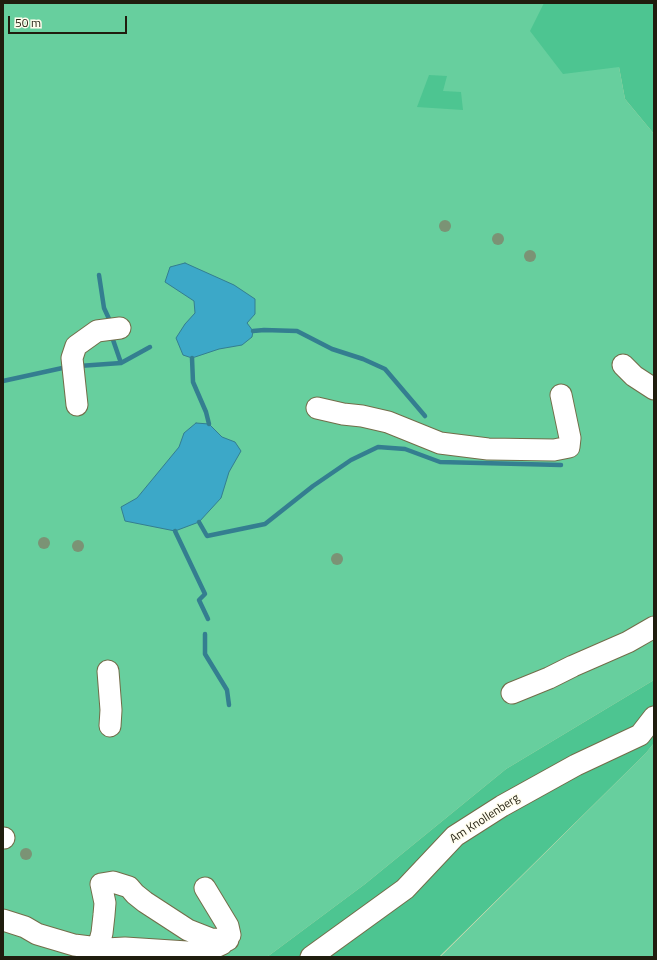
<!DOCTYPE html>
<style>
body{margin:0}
#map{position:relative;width:657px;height:960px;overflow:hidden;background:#e2ddb5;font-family:"Titillium Web",sans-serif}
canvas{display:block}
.frame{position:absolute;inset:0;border:4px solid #201d0e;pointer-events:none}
.scale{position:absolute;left:8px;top:16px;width:119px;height:18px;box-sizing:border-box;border:2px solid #201d0e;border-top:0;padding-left:5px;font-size:12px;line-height:14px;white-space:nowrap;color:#201d0e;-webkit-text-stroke:3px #fffded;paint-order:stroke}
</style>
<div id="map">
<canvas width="657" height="960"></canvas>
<div class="frame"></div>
<div class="scale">50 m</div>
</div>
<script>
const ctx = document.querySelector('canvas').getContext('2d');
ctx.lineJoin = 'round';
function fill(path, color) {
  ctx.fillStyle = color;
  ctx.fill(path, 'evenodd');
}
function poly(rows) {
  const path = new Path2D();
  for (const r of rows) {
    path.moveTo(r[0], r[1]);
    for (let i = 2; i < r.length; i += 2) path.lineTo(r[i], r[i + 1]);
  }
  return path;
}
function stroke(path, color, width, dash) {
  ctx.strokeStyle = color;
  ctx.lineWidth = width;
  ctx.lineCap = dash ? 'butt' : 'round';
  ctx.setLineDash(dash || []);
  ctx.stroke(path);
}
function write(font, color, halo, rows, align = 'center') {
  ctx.font = font + ' "Titillium Web",sans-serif';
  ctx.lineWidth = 3;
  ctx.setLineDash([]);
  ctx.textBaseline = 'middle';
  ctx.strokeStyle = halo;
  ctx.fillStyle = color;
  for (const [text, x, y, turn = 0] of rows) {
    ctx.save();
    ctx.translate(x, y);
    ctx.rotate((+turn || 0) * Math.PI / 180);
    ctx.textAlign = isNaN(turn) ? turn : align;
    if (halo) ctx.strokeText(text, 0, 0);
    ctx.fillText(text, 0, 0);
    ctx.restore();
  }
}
const green = poly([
 [3,3,589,3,619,67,625,99,654,134,654,680,506,769,365,884,267,957,3,957],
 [654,743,654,957,440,957,646,753]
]);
const forest = poly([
 [544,3,654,3,654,134,625,99,619,67,563,74,530,31],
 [429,75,447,76,443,91,461,92,463,110,417,107],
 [654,680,654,743,646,753,439,957,267,957,365,884,506,769]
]);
const water = poly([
 [185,263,234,285,255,299,255,314,247,323,253,331,252,337,242,345,219,349,192,358,183,355,176,338,185,324,195,313,194,301,165,282,170,267,185,263],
 [196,423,209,424,222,437,235,442,241,451,229,472,221,498,199,522,175,531,125,521,121,507,137,498,179,447,184,433,196,423]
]);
const stream = poly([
 [99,275,104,308,110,321],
 [253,331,264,330,297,331,332,349,363,359,385,369,425,416],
 [111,334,121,363],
 [192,358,193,382,206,412,209,424],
 [79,366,121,363,150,347],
 [3,381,67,367],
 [199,522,207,536,265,524,313,486,351,460,378,447,405,449,440,462,561,465],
 [175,531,205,594,199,600,208,619],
 [205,634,205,654,227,690,229,705]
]);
const minor = poly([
 [623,365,634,376,654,389],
 [77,405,72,358,76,346,97,331,120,328],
 [317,408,343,414,362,416,388,422,440,443,488,449,554,450,569,447,570,438,561,395],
 [108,671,111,710,110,726],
 [512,693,549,678,573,666,628,642,654,627],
 [3,838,4,838],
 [3,920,25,927,37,934,74,945,106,949,125,948,187,952,209,950,222,944,230,935,228,926,205,888],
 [98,948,102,933,104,915,105,903,101,884,113,882,129,887,135,894,145,902,188,930,211,939,228,940],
 [311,957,405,889,455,836,502,806,576,765,640,735,654,717]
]);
const trees = [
 [445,226],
 [498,239],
 [530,256],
 [44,543],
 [78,546],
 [337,559],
 [26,854]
];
const streetNames = [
 ["Am Knollenberg",485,819,-33]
];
fill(green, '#67cf9e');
fill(forest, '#4dc591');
fill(water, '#3ca8c8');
stroke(water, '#347e90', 1);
stroke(stream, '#347e90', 4.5);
stroke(minor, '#726d49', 23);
stroke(minor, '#fff', 21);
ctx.fillStyle = '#7b9375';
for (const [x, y] of trees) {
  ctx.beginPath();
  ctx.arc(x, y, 6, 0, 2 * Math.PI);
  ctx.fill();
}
write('12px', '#201d0e', '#fffded', streetNames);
</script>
